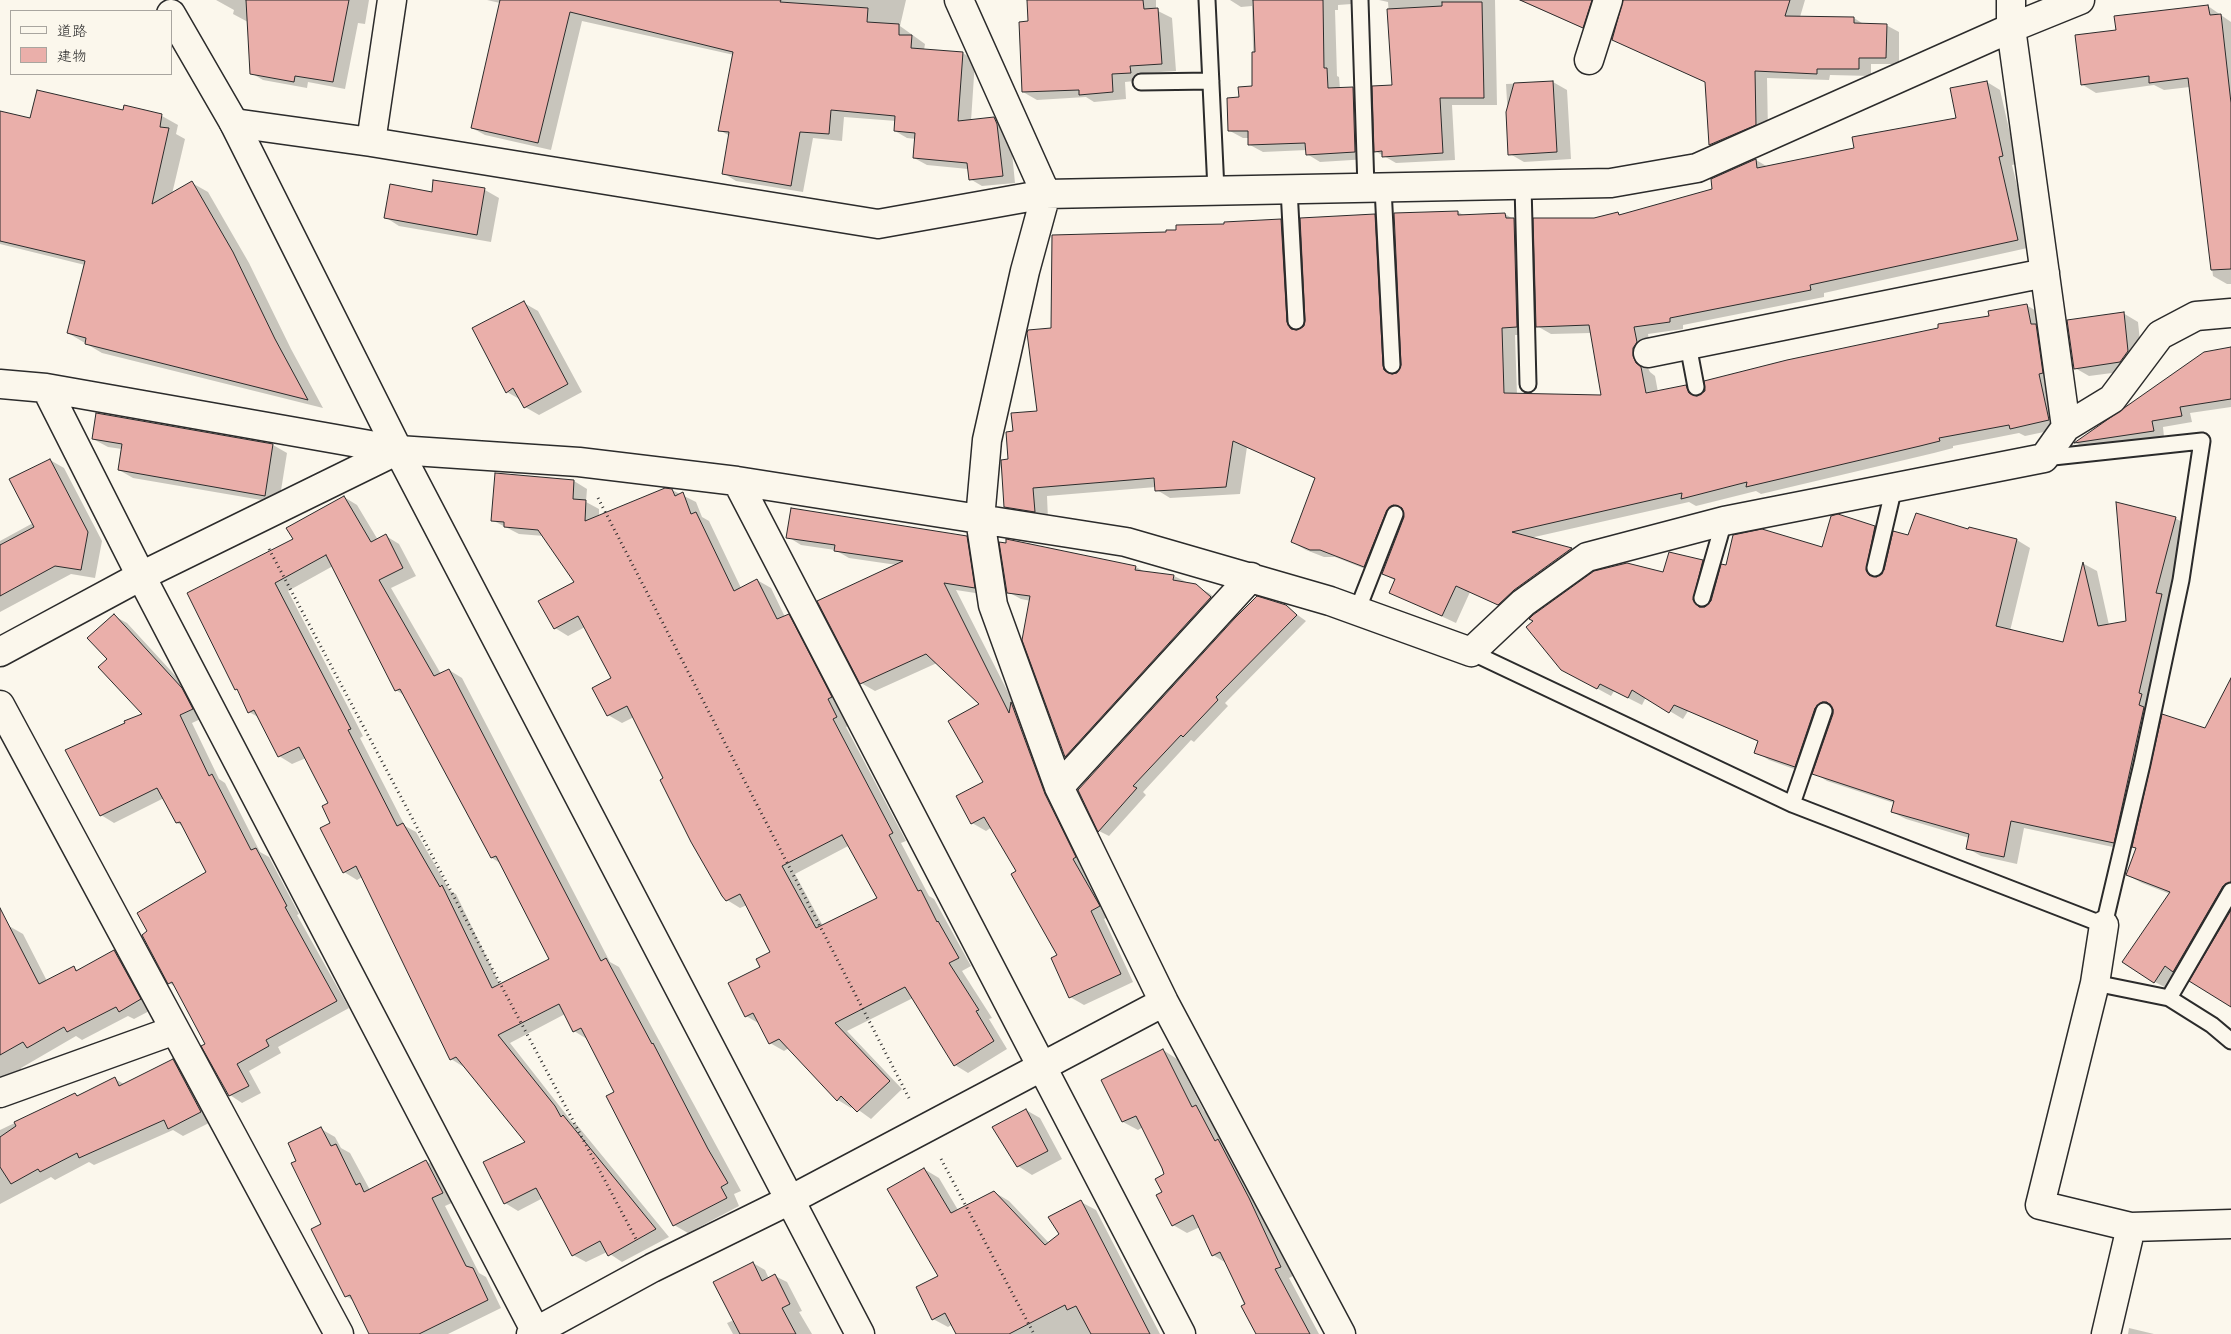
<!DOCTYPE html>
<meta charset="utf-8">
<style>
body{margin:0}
#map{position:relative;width:2231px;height:1334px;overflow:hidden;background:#fbf7ec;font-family:Mali,"Klee One",sans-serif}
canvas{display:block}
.legend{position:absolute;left:10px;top:10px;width:162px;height:65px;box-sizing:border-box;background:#fbf7ec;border:1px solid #a8a59f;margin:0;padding:6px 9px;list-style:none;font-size:15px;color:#2b2b2b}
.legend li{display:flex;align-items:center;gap:10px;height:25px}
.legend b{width:25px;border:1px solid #a8a59f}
</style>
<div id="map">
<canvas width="2231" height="1334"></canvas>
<ul class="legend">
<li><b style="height:6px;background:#fbf7ec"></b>道路</li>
<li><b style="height:14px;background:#eaafaa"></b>建物</li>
</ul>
</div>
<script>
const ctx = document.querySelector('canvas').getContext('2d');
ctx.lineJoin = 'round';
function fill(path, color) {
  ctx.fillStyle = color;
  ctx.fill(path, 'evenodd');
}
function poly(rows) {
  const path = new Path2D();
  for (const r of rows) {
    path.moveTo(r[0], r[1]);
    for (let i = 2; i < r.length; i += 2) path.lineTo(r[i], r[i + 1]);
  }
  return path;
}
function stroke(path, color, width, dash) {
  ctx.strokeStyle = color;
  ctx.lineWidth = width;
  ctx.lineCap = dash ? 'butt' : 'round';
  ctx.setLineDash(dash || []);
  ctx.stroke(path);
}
const shadow = poly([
 [216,0,369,0,365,24,358,23,345,89,308,82,307,88,263,80,251,73,248,22,233,14,234,10],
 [487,0,906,0,900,26,925,44,924,50,963,53,975,61,971,121,994,118,1007,126,1010,132,1015,183,982,186,970,179,968,169,927,165,914,158,916,139,907,138,895,131,896,121,844,117,842,141,813,138,803,192,736,181,723,173,730,136,719,130,734,55,582,21,551,150,485,135,472,128,500,3],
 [1028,0,1156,0,1156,10,1172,18,1176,71,1144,73,1144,80,1125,82,1126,99,1094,102,1086,97,1037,100,1023,92,1030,22],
 [1230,0,1370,0,1365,3,1338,5,1338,10,1335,10,1337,76,1339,77,1340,89,1353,88,1366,96,1368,159,1320,162,1307,154,1307,150,1263,152,1250,145,1249,138,1243,138,1230,131,1240,98,1254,88,1252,6,1241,7],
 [1379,0,1495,0,1497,105,1452,105,1455,160,1396,163,1375,151,1394,86,1388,2],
 [1519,0,1609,0,1596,34],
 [1625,0,1805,0,1800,17,1854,18,1865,25,1886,25,1899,32,1899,64,1871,64,1871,76,1830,75,1829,80,1767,78,1768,132,1723,152,1710,145,1707,83,1613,40],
 [2208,6,2231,22,2231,284,2227,284,2213,276,2190,87,2164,90,2154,85,2096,93,2083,85,2117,31],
 [1553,82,1567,90,1571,159,1524,162,1510,154,1506,84],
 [1987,82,2000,90,2017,164,2012,165,2032,247,1824,293,1824,297,1683,325,1683,329,1648,334,1651,350,1646,364,1650,372,1655,376,1658,392,1686,386,1701,395,2026,305,2040,313,2063,428,2025,436,2019,433,1953,446,1953,448,1934,453,1761,494,1756,491,1696,506,1689,502,1530,538,1572,549,1585,557,1513,612,1470,592,1456,623,1391,593,1396,581,1383,574,1404,514,1400,518,1378,574,1335,557,1324,557,1306,550,1292,542,1316,479,1247,447,1240,494,1170,498,1157,490,1156,487,1047,496,1048,519,1019,514,1005,506,1014,432,1038,412,1053,329,1168,234,1281,220,1295,228,1300,330,1305,326,1375,216,1388,224,1396,374,1398,374,1458,212,1465,216,1505,214,1528,228,1531,335,1515,335,1517,395,1602,396,1591,333,1551,334,1537,326,1595,220,1617,213,1622,215,1713,190,1713,180,1756,160,1768,167,1856,149,1958,119],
 [125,107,162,116,178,125,176,134,185,139,172,194,192,183,208,192,249,263,291,349,323,408,102,353,68,333,85,265,0,244,0,112,31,119,124,112],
 [485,190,499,198,491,242,399,226,385,217,433,193],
 [524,303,538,311,582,392,539,415,525,407,521,400,507,392],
 [2123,313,2138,322,2142,360,2135,370,2089,376,2075,368],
 [2231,349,2231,407,2190,413,2192,422,2163,427,2164,437,2086,449,2076,443,2204,354],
 [93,439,273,445,287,453,279,503,133,478,119,470,122,449,108,447],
 [50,460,64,468,102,541,95,578,71,574,0,612,0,541,33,523],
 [496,474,574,481,587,489,586,502,599,509,599,517,672,490,696,502,702,517,709,521,741,588,757,580,771,588,785,617,789,615,802,623,850,725,846,727,906,841,901,843,929,896,934,899,971,966,962,971,992,1018,989,1019,1007,1049,968,1073,955,1065,913,998,847,1031,902,1089,871,1119,853,1106,851,1108,838,1100,789,1048,784,1051,770,1043,760,1024,746,1016,762,968,772,952,747,905,740,908,727,900,634,717,622,723,608,715,612,678,585,627,568,636,555,628,575,582,544,536,519,534,492,520],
 [850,845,879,898,823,926,795,874],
 [344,497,357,505,378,540,386,536,399,544,416,576,391,588,441,674,449,670,462,678,610,962,619,967,741,1191,734,1194,739,1206,688,1233,674,1225,616,1093,587,1039,574,1031,565,1014,510,1043,572,1122,577,1125,669,1237,622,1262,607,1252,586,1262,573,1255,543,1198,518,1211,505,1203,527,1142,464,1067,451,1059,362,877,357,880,344,872,329,804,306,758,292,764,279,756,260,718,249,712,239,691,236,689,189,593,294,540],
 [333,566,396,690,405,696,492,858,500,863,550,959,500,985,456,894,450,891,416,832,405,826,360,738,363,736,288,591],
 [2175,518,2189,526,2127,850,2024,828,2017,864,1981,856,1967,848,1969,838,1906,819,1892,812,1894,803,1827,781,1814,773,1834,710,1829,715,1808,774,1769,760,1756,752,1759,742,1688,711,1683,719,1646,697,1642,705,1614,691,1611,696,1576,677,1663,574,1703,561,1716,569,1706,607,1712,601,1727,567,1823,548,1875,527,1888,534,1880,576,1909,537,1969,531,2017,540,2030,548,2010,631,2064,644,2084,564,2097,571,2109,625,2127,622],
 [788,537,966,537,980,545,988,595,956,590,1014,704,1025,711,1113,914,1104,919,1133,982,1084,1005,1070,997,1059,956,1018,871,992,827,986,831,972,823,984,782,981,704,937,663,875,691,861,683,897,565,849,558,835,550,801,545],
 [1007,540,1136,567,1145,572,1174,576,1209,593,1224,605,1079,764,1066,757,1024,640,1031,601,1021,599,1008,592],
 [1285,606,1306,621,1225,703,1228,706,1194,742,1191,740,1143,792,1146,795,1109,836,1099,831,1079,790],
 [114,616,127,623,194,696,205,717,192,723,219,779,225,783,260,852,269,857,299,914,297,915,349,1008,278,1047,281,1053,249,1071,261,1093,242,1103,230,1095,207,1044,176,987,169,983,207,873,183,826,177,823,164,798,114,823,101,815,144,715,109,659],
 [2231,683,2231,907,2189,979,2180,974,2170,990,2155,982,2170,894,2142,883,2127,875],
 [9,926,23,934,47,981,74,968,79,971,114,952,129,960,155,1008,134,1019,128,1016,82,1040,76,1036,21,1068,22,1072,0,1083,0,930],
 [1163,1050,1177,1059,1204,1111,1210,1115,1295,1275,1289,1278,1319,1334,1257,1334,1226,1263,1213,1255,1200,1227,1187,1233,1173,1225,1163,1193,1165,1175,1143,1127,1138,1130,1123,1122,1103,1081],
 [173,1061,188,1069,215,1120,183,1136,173,1130,94,1165,89,1162,55,1180,51,1177,0,1204,0,1130,75,1094,79,1096,115,1079,124,1084],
 [1026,1110,1040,1118,1062,1159,1032,1175,1018,1166],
 [321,1129,335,1137,341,1148,350,1153,370,1190,426,1161,440,1169,456,1201,445,1206,479,1273,486,1277,501,1308,448,1334,370,1334,354,1301,346,1296,323,1224,298,1161],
 [924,1169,939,1178,958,1210,994,1192,1009,1201,1049,1243,1060,1235,1081,1202,1096,1210,1160,1334,958,1334,953,1324,948,1327,933,1319,940,1276],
 [753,1263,765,1270,769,1279,775,1276,787,1282,802,1311,799,1312,812,1334,733,1334,727,1323,734,1320],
 [2129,1328,2154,1334,2128,1334]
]);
const building = poly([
 [246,0,349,0,333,82,295,76,294,82,250,74,246,0],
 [500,0,781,0,780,2,868,8,867,22,899,24,899,35,912,35,911,48,963,52,958,121,994,117,997,124,1003,176,969,180,967,163,913,158,915,133,894,131,895,116,831,110,829,134,800,132,791,186,722,174,729,132,718,131,733,52,570,12,538,143,471,128,500,0],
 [1027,0,1143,0,1144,9,1158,8,1162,64,1130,66,1131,73,1112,74,1113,92,1079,95,1079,90,1022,92,1019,22,1028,21,1027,0],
 [1253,0,1323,0,1324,68,1327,68,1328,88,1353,87,1355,152,1306,155,1305,143,1248,145,1248,131,1228,131,1227,98,1239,97,1238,87,1252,86,1252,52,1255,52,1253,0],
 [1520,0,1592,0,1583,28,1520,0],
 [1623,0,1790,0,1785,16,1854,17,1854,23,1887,24,1886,58,1859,58,1859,69,1817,69,1817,74,1755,71,1756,125,1709,145,1705,82,1612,40,1623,0],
 [1442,2,1482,2,1484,98,1440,98,1443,153,1382,157,1382,151,1374,152,1372,86,1392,85,1387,9,1442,6,1442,2],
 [2208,5,2210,15,2221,14,2231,103,2231,269,2211,270,2188,78,2149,83,2149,76,2081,85,2075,35,2116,30,2114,16,2208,5],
 [1553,81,1557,152,1508,155,1506,112,1514,83,1553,81],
 [1987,81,2003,156,1999,157,2018,240,1810,285,1811,290,1670,318,1670,322,1634,327,1637,342,1633,348,1633,356,1636,363,1641,367,1646,393,1686,385,1689,393,1697,396,1705,391,1704,381,1787,360,1938,328,1938,324,1989,316,1988,311,2027,304,2031,324,2036,324,2043,373,2039,374,2049,420,2010,429,2009,425,1939,438,1940,441,1920,446,1746,487,1747,482,1681,499,1682,493,1512,532,1572,548,1514,590,1498,605,1456,586,1442,616,1389,593,1395,579,1382,574,1404,517,1402,508,1393,505,1387,510,1364,567,1320,550,1310,550,1291,542,1315,478,1233,441,1226,487,1155,491,1154,478,1033,488,1035,512,1004,507,1001,460,1008,459,1006,432,1013,431,1011,413,1037,411,1027,333,1028,330,1051,328,1052,235,1166,232,1166,230,1176,230,1176,225,1224,224,1224,222,1281,219,1287,322,1291,329,1297,330,1304,326,1305,320,1300,218,1375,214,1383,365,1384,370,1392,374,1397,373,1401,365,1394,213,1458,211,1458,215,1505,213,1506,218,1514,218,1517,327,1502,328,1504,393,1601,395,1589,325,1536,327,1533,218,1594,218,1618,212,1619,215,1712,189,1711,179,1756,159,1757,168,1854,148,1852,137,1956,118,1950,88,1987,81],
 [37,90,123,110,124,105,162,114,160,127,169,128,152,204,192,181,233,252,275,339,308,400,85,344,86,338,67,333,85,261,0,241,0,111,30,118,37,90],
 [433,180,485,188,477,235,384,218,390,184,432,192,433,180],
 [524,301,568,384,524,408,513,388,506,393,472,328,524,301],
 [2124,312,2128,351,2120,362,2074,369,2067,320,2124,312],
 [2231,347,2231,399,2180,407,2182,416,2152,421,2154,431,2074,443,2204,352,2231,347],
 [96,413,273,444,265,496,118,470,122,444,92,439,96,413],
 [50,459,88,532,81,570,55,566,0,596,0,545,34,527,9,479,50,459],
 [495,473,574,480,573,499,586,500,585,521,665,488,672,489,675,496,683,492,691,514,696,512,734,591,757,579,777,619,789,614,832,697,828,699,837,717,833,719,893,833,889,835,918,891,921,890,937,922,938,921,959,958,949,963,979,1010,976,1011,994,1041,954,1066,905,987,835,1023,890,1081,857,1112,841,1096,837,1101,779,1039,769,1044,753,1013,745,1017,728,983,760,967,756,959,770,952,740,894,726,901,722,896,691,842,660,780,663,778,627,706,607,716,592,688,611,678,578,616,554,629,538,601,574,582,538,530,504,527,504,522,491,521,495,473],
 [842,835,877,898,816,928,782,866,842,835],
 [344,496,371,542,386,534,403,568,379,580,434,676,449,669,601,961,606,958,652,1044,653,1043,708,1149,728,1183,721,1187,727,1198,673,1226,606,1096,614,1092,581,1028,573,1032,559,1004,498,1035,555,1106,561,1117,563,1115,656,1229,608,1256,600,1241,572,1256,536,1188,504,1204,483,1162,525,1142,456,1057,450,1060,356,866,343,873,320,828,330,823,322,806,328,803,299,747,278,757,254,710,248,713,237,689,235,690,187,593,293,539,286,528,344,496],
 [326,555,395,691,400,689,491,858,496,856,549,959,492,988,442,885,440,887,403,823,397,826,348,730,351,729,275,583,326,555],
 [2116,502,2176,517,2156,593,2162,594,2139,693,2142,694,2139,705,2144,707,2114,843,2011,821,2004,857,1966,849,1969,834,1891,812,1894,801,1812,774,1833,714,1833,709,1827,702,1822,702,1815,708,1795,767,1754,753,1758,741,1674,705,1669,713,1632,690,1628,698,1600,684,1597,689,1561,670,1526,627,1533,621,1529,619,1533,615,1594,571,1627,563,1663,572,1669,552,1703,560,1693,600,1699,607,1705,607,1711,601,1721,564,1726,565,1733,535,1762,529,1822,547,1831,516,1838,514,1875,526,1866,570,1869,575,1877,577,1884,570,1893,531,1908,535,1916,513,1968,529,1969,527,2017,539,1996,626,2063,642,2083,562,2098,626,2126,621,2116,502],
 [791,508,967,536,975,588,944,583,1009,713,1011,702,1045,794,1076,857,1073,859,1100,906,1091,911,1121,974,1069,998,1051,958,1057,955,1011,874,1016,871,984,817,971,824,956,796,983,782,948,721,979,704,926,654,860,684,817,601,903,561,834,551,835,545,786,538,791,508],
 [1006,539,1136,566,1135,570,1174,575,1173,580,1196,584,1211,597,1065,757,1022,640,1030,596,1007,593,999,542,1006,543,1006,539],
 [1257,596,1286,605,1297,615,1216,697,1218,700,1183,737,1181,735,1133,786,1137,788,1098,832,1078,790,1235,618,1257,596],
 [114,614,182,688,193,709,180,715,209,776,212,774,251,850,256,848,287,906,285,907,337,1001,266,1040,269,1046,237,1064,249,1086,229,1096,201,1046,205,1044,172,982,168,984,142,935,147,931,137,913,206,872,180,822,176,823,157,788,100,816,65,750,125,723,124,721,142,714,98,667,107,659,87,638,114,614],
 [2231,678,2231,882,2223,886,2173,972,2165,966,2154,983,2122,962,2170,892,2126,875,2136,848,2132,847,2162,714,2205,728,2231,678],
 [0,908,39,984,74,966,76,971,114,950,141,999,119,1012,116,1007,67,1032,64,1027,27,1048,23,1042,0,1055,0,908],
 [2231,910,2231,1007,2189,981,2231,910],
 [1163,1049,1192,1107,1196,1105,1215,1141,1218,1139,1249,1198,1281,1267,1275,1269,1310,1334,1256,1334,1241,1306,1245,1304,1220,1252,1212,1256,1193,1215,1172,1226,1156,1195,1162,1192,1155,1179,1164,1174,1162,1168,1136,1116,1122,1122,1101,1080,1163,1049],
 [173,1059,201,1112,168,1129,164,1120,79,1158,77,1153,40,1172,38,1169,11,1184,0,1167,0,1137,16,1126,14,1122,75,1093,77,1096,115,1077,119,1086,173,1059],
 [1026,1109,1048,1151,1017,1167,992,1127,1026,1109],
 [321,1127,331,1146,336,1144,356,1185,360,1183,364,1192,426,1160,443,1193,432,1198,466,1266,473,1268,488,1300,419,1334,369,1334,350,1295,345,1297,311,1229,321,1224,291,1163,296,1161,288,1143,321,1127],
 [924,1168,951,1213,994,1191,1045,1245,1059,1234,1048,1217,1081,1200,1150,1334,1091,1334,1076,1306,1067,1310,1065,1305,1009,1334,956,1334,945,1313,932,1320,916,1287,938,1276,887,1189,924,1168],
 [753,1262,762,1281,775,1274,790,1304,782,1308,796,1334,740,1334,713,1282,753,1262]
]);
const path = poly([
 [598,498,909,1098],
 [269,549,636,1239],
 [941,1159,1034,1334]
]);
const lane = poly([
 [1207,0,1216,190],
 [1360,0,1366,188],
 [1141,82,1211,81],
 [1523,185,1528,384],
 [1383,188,1392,365],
 [1289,189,1296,321],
 [1688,345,1696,387],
 [1875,568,1894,487],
 [1702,598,1724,521],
 [1357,611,1395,514],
 [1471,652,1792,804,2104,925,2142,764,2181,580,2202,441,2044,458],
 [1792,804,1824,711],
 [2095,983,2169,998,2212,1025,2231,1041],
 [2169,998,2231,891]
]);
const street = poly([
 [959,0,1046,194,1025,271,987,440,980,519,993,605,1059,787,1164,1002,1341,1334],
 [2011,0,2011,28,2066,427],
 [1589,60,1608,0],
 [234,123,371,142,878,224,1046,194,1611,183,1697,168,2011,28,2080,0],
 [371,142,392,0],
 [1648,353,2045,273],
 [0,384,46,388,398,450,579,462,737,481,1126,542,1330,601,1471,652,1523,603,1587,557,1724,521,2044,458,2066,427,2112,399,2160,335,2196,316,2231,313],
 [46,388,141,576,537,1334],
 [737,481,1181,1334],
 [0,652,141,576,398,450],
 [0,705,339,1334],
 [1059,787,1251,577],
 [2104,925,2095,983,2040,1205,2131,1227,2231,1224],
 [0,1093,175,1030],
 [531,1334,652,1268,790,1200,1164,1002],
 [2106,1334,2131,1227]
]);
const secondary = poly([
 [171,14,234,123,398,450,860,1334]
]);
fill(shadow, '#0003');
fill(building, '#eaafaa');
stroke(building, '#2b2b2b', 1);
stroke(lane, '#2b2b2b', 19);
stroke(street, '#2b2b2b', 31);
stroke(secondary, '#2b2b2b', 31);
stroke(path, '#2b2b2b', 3, [1, 4]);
stroke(lane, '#fbf7ec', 15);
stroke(street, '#fbf7ec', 28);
stroke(secondary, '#fbf7ec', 28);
</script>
